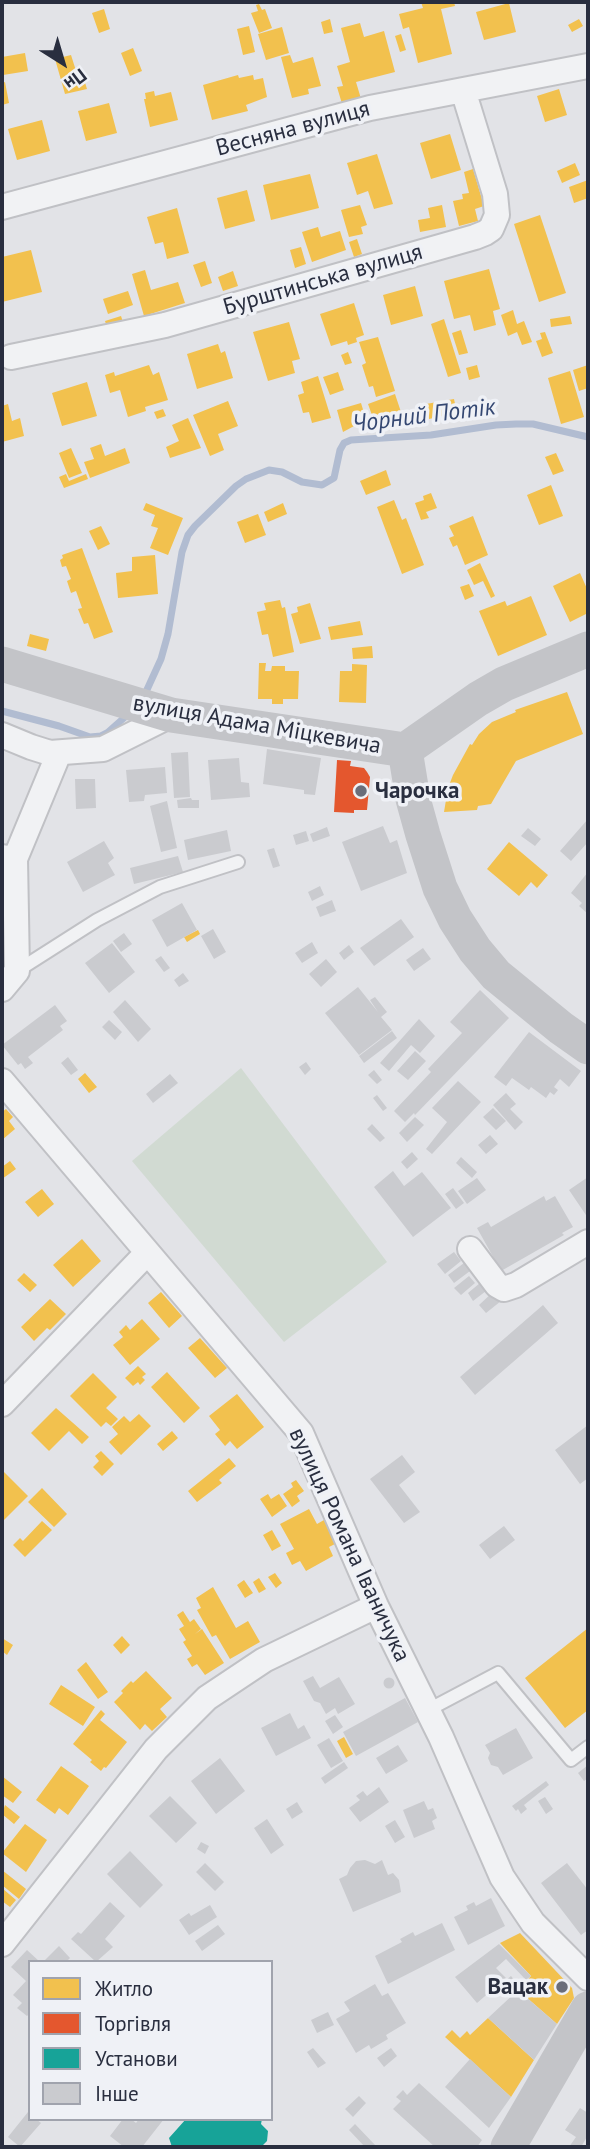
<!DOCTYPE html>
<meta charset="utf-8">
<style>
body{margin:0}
#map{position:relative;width:590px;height:2149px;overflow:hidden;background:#e2e3e7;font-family:"PT Sans",sans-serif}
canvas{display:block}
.frame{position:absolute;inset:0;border:4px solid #292e3f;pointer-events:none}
.legend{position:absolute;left:28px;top:1960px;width:245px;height:161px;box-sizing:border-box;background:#eff1f6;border:2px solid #a0a3ad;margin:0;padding:9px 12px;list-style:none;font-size:21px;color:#292e3f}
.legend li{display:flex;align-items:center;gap:14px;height:35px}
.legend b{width:35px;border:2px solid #a0a3ad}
.north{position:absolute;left:28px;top:28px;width:70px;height:70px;-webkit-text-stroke:5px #eff1f6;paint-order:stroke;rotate:143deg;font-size:19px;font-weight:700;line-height:28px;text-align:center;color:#292e3f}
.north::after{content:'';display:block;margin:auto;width:24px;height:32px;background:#292e3f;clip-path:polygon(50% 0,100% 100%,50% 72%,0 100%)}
</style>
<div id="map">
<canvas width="590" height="2149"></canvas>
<div class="frame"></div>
<ul class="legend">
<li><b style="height:19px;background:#f2c14e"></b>Житло</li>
<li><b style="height:19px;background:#e4572e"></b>Торгівля</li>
<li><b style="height:19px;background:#17a398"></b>Установи</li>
<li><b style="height:19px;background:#cacbcf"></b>Інше</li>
</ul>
<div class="north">Пн</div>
</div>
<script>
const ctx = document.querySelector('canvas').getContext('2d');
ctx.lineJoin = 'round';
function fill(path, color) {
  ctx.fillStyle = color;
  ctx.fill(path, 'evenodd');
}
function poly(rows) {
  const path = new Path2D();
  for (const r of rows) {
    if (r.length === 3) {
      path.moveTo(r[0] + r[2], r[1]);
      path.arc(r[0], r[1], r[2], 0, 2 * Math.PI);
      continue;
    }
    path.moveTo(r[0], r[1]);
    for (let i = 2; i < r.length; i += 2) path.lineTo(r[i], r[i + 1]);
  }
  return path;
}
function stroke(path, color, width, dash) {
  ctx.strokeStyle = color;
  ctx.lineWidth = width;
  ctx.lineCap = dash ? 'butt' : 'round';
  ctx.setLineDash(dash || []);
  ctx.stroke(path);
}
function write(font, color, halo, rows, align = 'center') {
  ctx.font = font + ' "PT Sans",sans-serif';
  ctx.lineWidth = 7;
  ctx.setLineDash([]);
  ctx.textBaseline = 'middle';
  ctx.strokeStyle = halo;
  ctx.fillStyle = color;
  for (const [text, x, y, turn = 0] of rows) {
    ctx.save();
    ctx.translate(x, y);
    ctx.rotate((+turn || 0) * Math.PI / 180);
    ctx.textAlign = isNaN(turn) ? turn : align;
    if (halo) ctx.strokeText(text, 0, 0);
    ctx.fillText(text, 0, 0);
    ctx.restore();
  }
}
const green = poly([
 [241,1068,387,1262,284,1342,132,1161]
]);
const homes = poly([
 [421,2,454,2,455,6,441,9,452,54,418,63,409,27,403,29,399,14,423,8],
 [509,3,516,32,484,40,476,12],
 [259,4,262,10,265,9,272,28,259,33,251,13,258,11,256,5],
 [104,9,110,29,99,33,92,13],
 [330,19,333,32,324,34,321,22],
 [579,19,583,26,572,32,568,25],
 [360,23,364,37,384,31,395,72,356,82,362,102,343,107,337,87,343,86,337,66,350,62,341,28],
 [249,26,255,52,243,55,237,29],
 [282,27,289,53,266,60,258,34],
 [401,34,406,50,400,52,395,36],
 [133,48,142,71,130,76,121,53],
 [25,53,28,71,3,75,2,57],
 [71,55,78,77,83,76,87,89,65,94,55,59],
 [290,55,293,63,313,57,321,86,308,89,309,94,292,98,281,57],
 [238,75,239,78,253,75,254,80,263,78,267,97,246,105,248,111,212,120,203,85],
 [5,82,9,103,2,105,2,83],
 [559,89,567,115,545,122,537,96],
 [154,91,155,96,171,92,178,120,150,127,144,99,146,99,145,93],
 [109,103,117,133,86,141,78,111],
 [42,120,50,151,17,160,8,129],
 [450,134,461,170,431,179,420,143],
 [377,154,393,204,374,209,368,191,357,195,347,163],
 [575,163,580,175,562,183,557,171],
 [473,169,484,206,475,209,478,221,459,226,453,201,463,199,462,194,469,193,464,172],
 [310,174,319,208,271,220,263,185],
 [588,180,588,198,574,203,569,187],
 [247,190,255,221,225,229,217,198],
 [360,205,367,225,361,227,363,234,349,237,341,210],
 [442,205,446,227,420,232,418,220,430,218,428,208],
 [177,208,189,253,167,259,163,242,155,244,147,217],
 [540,215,566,293,539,302,514,224],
 [318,227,321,237,340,231,346,250,312,262,302,232],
 [357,239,362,254,354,257,349,242],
 [301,247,306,264,295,268,290,250],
 [31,250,42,292,2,302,2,257],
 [205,261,212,283,201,287,193,265],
 [489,269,500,309,493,311,496,325,474,331,470,315,454,319,444,281],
 [145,270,151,290,178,282,185,303,144,316,132,274],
 [233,271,238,286,223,291,218,277],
 [415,286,423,316,391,325,383,295],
 [128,291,133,305,108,314,103,299],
 [354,303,364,335,356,338,357,342,348,345,347,341,331,346,320,314],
 [513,310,517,324,524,321,532,342,522,345,517,332,508,336,501,315],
 [121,316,124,325,108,330,105,321],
 [570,316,572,324,551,327,550,319],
 [444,319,461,373,448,377,431,324],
 [289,322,300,359,292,361,295,373,268,381,253,332],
 [461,330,468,353,459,355,452,333],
 [545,332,553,353,542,357,536,341,542,339,540,333],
 [378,337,395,391,376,397,373,386,369,387,362,365,366,363,359,342],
 [218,344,221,353,225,351,233,378,197,389,187,354],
 [348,352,352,363,345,365,341,355],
 [149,365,153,375,159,372,168,400,145,407,146,411,128,417,120,390,110,393,105,375,114,372,115,376],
 [477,365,480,377,469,380,466,368],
 [588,365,588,388,579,391,573,370],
 [570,371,584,417,561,424,548,378],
 [338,372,344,390,330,395,323,377],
 [318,376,331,418,312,423,309,412,303,413,298,395,304,393,301,382],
 [87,382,97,416,62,426,52,393],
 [395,394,403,418,384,425,381,415,373,418,368,404],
 [454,399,457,413,429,419,426,404],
 [228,401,238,426,218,434,224,450,210,456,193,415],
 [361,403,365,416,354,420,356,425,343,432,337,410],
 [8,404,12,421,20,418,24,436,2,442,2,406],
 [163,409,166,416,157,419,154,412],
 [188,418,201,448,170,458,166,447,179,441,172,425],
 [101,444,105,456,125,448,130,463,90,478,84,462,94,459,90,448],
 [71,448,82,473,69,478,59,453],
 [556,453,564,471,553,475,545,457],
 [386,470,391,485,366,495,360,481],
 [66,474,69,481,86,474,88,479,64,488,59,477],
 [551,485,563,516,539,525,527,495],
 [431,493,437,508,426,512,429,518,421,520,415,503,424,500,423,496],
 [394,500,402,520,406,518,424,565,402,574,377,507],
 [146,503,183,518,168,555,150,548,158,528,151,526,155,515,143,510],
 [283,503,287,514,268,522,264,512],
 [258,514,266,535,245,543,237,522],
 [473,516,488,555,465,565,457,545,453,547,449,538,454,536,449,526],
 [101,526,110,544,98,550,89,531],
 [82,548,113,632,94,639,88,623,84,624,78,609,82,608,76,591,71,593,67,581,71,579,66,566,62,567,60,560,63,558,62,555],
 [155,555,158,594,118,598,116,573,132,571,132,557],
 [480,563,495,596,491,598,483,581,474,585,467,570],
 [580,573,588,591,588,613,570,622,553,586],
 [469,584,474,596,465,600,460,587],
 [531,596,547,635,498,656,479,611,505,601,507,606],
 [280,600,282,608,285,607,294,652,273,657,268,634,262,635,257,612,266,610,264,603],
 [310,603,321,639,300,644,291,614,298,612,297,607],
 [360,621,363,635,331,640,328,627],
 [30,634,49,639,46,651,27,646],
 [372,646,373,658,353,659,352,648],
 [259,663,266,663,265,671,271,671,272,666,285,666,285,671,299,671,298,699,283,699,283,704,272,704,272,699,258,699],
 [352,664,367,665,366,703,339,702,340,671,352,671],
 [567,692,583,734,516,761,491,804,478,806,477,810,444,812,448,788,453,775,470,744,472,745,479,734,492,722,516,712,515,710],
 [509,842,548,875,537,888,531,882,519,896,487,869],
 [198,930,200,934,187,942,184,937],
 [85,1073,97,1087,89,1093,78,1079],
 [6,1109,13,1117,9,1121,15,1129,2,1140,2,1112],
 [10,1161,16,1169,2,1179,2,1167],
 [42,1189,54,1204,38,1217,25,1202],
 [82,1239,101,1261,73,1287,53,1265],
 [24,1273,37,1285,30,1292,17,1280],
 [161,1292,182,1316,169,1328,148,1303],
 [50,1299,66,1314,50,1330,47,1328,34,1341,21,1327],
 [142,1319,160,1339,130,1365,113,1345,123,1337,119,1332,126,1325,130,1330],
 [200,1338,227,1368,215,1378,188,1348],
 [138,1366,146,1374,142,1377,145,1380,140,1385,138,1382,133,1386,125,1378],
 [167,1372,200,1408,184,1423,151,1387],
 [93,1373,117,1397,106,1408,118,1419,111,1426,106,1422,101,1427,70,1396],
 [237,1394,264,1427,237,1449,230,1441,225,1446,215,1434,220,1430,209,1416],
 [56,1408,89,1437,82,1444,69,1431,49,1451,31,1433],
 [139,1414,151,1426,121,1455,109,1442,118,1434,112,1427,124,1416,130,1422],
 [172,1431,178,1438,163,1451,157,1444],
 [101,1451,114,1464,102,1476,93,1467,99,1461,95,1456],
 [229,1458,236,1466,219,1480,222,1483,197,1502,188,1491],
 [2,1470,28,1496,3,1521,2,1519],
 [296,1480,304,1491,297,1496,300,1501,292,1507,283,1494,293,1487,291,1483],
 [42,1488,67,1514,54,1527,28,1502],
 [268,1494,271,1499,279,1494,287,1506,272,1517,260,1499],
 [309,1509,317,1524,324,1520,337,1543,329,1547,333,1556,306,1571,300,1561,292,1565,286,1553,294,1549,280,1524],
 [42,1521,52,1530,25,1557,13,1545,20,1538,23,1541],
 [272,1530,281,1546,272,1551,263,1535],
 [275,1573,282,1583,276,1588,268,1577],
 [259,1578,266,1589,259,1593,253,1582],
 [244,1580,253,1593,245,1598,237,1585],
 [213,1587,236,1628,248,1621,260,1642,230,1659,216,1635,212,1637,197,1610,201,1608,196,1598],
 [183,1611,190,1622,194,1619,201,1629,195,1634,202,1629,224,1663,205,1675,197,1664,192,1667,187,1659,192,1656,183,1642,186,1640,179,1629,184,1626,177,1615],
 [588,1628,588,1710,565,1728,525,1678],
 [122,1636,130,1645,121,1654,113,1645],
 [2,1638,13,1645,7,1655,2,1651],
 [86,1662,108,1692,98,1699,77,1670],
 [146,1671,172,1698,160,1709,167,1717,152,1731,145,1724,140,1730,114,1702,123,1693,121,1691,131,1681,133,1683],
 [61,1685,95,1707,83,1726,49,1704],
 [101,1710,105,1714,100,1720,127,1742,106,1768,104,1767,101,1771,90,1762,92,1760,73,1744],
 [344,1737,353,1754,346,1758,337,1741],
 [61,1766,89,1786,68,1815,59,1808,55,1814,36,1800],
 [2,1776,22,1792,13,1803,2,1795],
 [5,1805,20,1817,14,1824,2,1814],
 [25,1824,47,1840,26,1872,2,1853],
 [2,1870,26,1889,19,1899,2,1885],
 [2,1888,16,1900,10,1907,2,1901],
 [520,1933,572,1988,574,1998,557,2024,518,1990,531,1976,500,1943],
 [488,2018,534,2060,511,2097,445,2037,452,2030,460,2038,467,2031,470,2035]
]);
const shops = poly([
 [337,760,351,761,350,766,364,768,367,772,370,777,367,810,354,810,354,813,334,812]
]);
const public = poly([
 [186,2119,262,2119,261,2124,268,2131,267,2141,261,2147,172,2147,169,2138]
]);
const stream = poly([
 [145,694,161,659,168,634,182,552,188,535,195,526,236,486,246,479,269,470,282,472,302,482,322,485,334,478,340,450,344,443,351,440,431,435,496,425,516,424,533,424,588,437],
 [2,711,59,726,90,737,101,736,107,733,125,717]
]);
const building = poly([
 [267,749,321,758,315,795,304,794,304,790,263,784],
 [188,752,190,797,174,798,171,753],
 [239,758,241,782,249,783,250,797,211,800,208,760],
 [165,767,167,793,145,795,144,801,129,802,126,770],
 [75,779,95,779,96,808,76,809],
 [191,798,192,800,199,800,199,808,178,808,177,800],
 [167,801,177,848,161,852,150,806],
 [588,819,588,842,571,861,560,851],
 [383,826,390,843,397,840,407,873,361,891,342,842],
 [327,827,330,836,313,842,310,834],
 [528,828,541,839,535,846,521,836],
 [227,830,231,851,188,860,184,840],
 [306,831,309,841,296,845,293,835],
 [104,841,114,858,108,863,115,875,83,892,67,862],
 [274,848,280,866,273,868,267,850],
 [178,856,183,872,134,884,130,868],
 [588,872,588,914,579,906,582,903,571,893],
 [320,886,324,895,312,901,308,892],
 [332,900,336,911,320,917,316,907],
 [182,903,197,930,167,947,152,920],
 [401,919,414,937,374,966,360,948],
 [213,929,226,952,214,959,201,936],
 [124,933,132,944,121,952,113,941],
 [312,942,318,953,302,963,295,953],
 [112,943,135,972,109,993,85,963],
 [349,945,354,952,344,960,339,953],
 [423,948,431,959,414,971,406,960],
 [161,956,170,968,164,972,155,960],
 [326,959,337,972,321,987,309,974],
 [183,973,189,981,179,987,174,980],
 [358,987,378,1012,370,1000,375,997,387,1012,381,1017,392,1030,359,1055,325,1013],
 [480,990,509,1018,415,1115,414,1113,405,1122,394,1111,431,1072,428,1069,462,1033,450,1022],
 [125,1000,151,1029,138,1042,113,1012],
 [55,1005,67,1021,60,1026,63,1030,28,1057,33,1063,25,1069,21,1063,18,1065,2,1045],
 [419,1019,435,1036,420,1053,411,1045,389,1071,380,1063],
 [109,1020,122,1032,115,1040,102,1027],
 [392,1031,397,1038,364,1063,359,1056],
 [529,1032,581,1071,569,1087,560,1079,554,1087,558,1090,554,1095,550,1092,546,1098,531,1087,529,1090,512,1078,506,1086,494,1077],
 [415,1051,426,1061,408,1080,397,1071],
 [68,1057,78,1070,71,1075,61,1063],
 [306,1062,311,1069,305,1075,299,1067],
 [374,1070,382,1080,377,1084,368,1075],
 [170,1074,178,1083,153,1103,146,1094],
 [458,1081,481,1102,432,1154,426,1149,447,1122,432,1108],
 [506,1093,516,1104,510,1109,523,1122,515,1130,493,1105],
 [377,1095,387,1108,383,1111,373,1098],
 [493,1108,506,1121,496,1130,483,1117],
 [415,1117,424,1125,407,1142,399,1133],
 [372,1124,385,1138,380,1142,367,1129],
 [490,1135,498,1144,486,1154,478,1145],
 [412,1152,418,1159,407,1169,401,1162],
 [461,1157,477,1172,472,1178,456,1163],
 [393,1171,404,1186,422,1172,451,1208,413,1237,374,1187],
 [588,1177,588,1218,569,1190],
 [477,1178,486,1190,467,1204,458,1191],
 [453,1188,464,1203,456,1209,445,1194],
 [544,1196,546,1201,555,1196,573,1227,562,1233,564,1235,501,1271,477,1228,488,1222,491,1227],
 [454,1252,461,1261,445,1274,437,1264],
 [464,1263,470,1271,454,1283,448,1275],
 [469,1276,475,1283,461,1295,454,1288],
 [480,1283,486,1291,473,1301,468,1293],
 [493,1292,501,1301,486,1313,479,1305],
 [543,1305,558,1323,475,1395,460,1377],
 [588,1425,588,1478,580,1484,555,1450],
 [402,1455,415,1472,399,1485,420,1512,404,1523,370,1479],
 [504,1526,515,1540,490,1559,479,1545],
 [313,1676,320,1688,339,1677,355,1704,338,1714,335,1708,326,1714,320,1703,314,1701,303,1681],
 [389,1683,5.5],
 [405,1698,418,1722,356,1756,343,1732],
 [290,1713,298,1729,304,1725,311,1738,276,1756,261,1728],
 [335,1715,343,1727,333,1734,325,1721],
 [516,1728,533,1758,503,1775,498,1767,491,1765,488,1758,490,1753,485,1745],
 [329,1738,343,1761,331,1768,317,1745],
 [398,1745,408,1761,386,1774,376,1758],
 [220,1758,245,1791,216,1814,191,1781],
 [344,1762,348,1768,325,1784,321,1778],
 [588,1765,588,1778,584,1781,578,1773],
 [546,1781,549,1785,524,1805,527,1809,521,1814,518,1809,516,1811,512,1806],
 [379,1787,389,1802,360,1822,349,1808,360,1800,356,1796,363,1791,367,1796],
 [170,1796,197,1823,176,1843,149,1816],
 [545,1797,553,1809,546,1814,538,1801],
 [424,1801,428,1810,433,1808,437,1818,432,1821,435,1829,414,1838,403,1810],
 [297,1802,303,1812,292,1819,286,1809],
 [267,1819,284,1845,271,1854,254,1828],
 [395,1820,405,1837,395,1843,385,1826],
 [201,1842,209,1846,205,1854,197,1849],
 [130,1851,163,1885,140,1908,107,1874],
 [365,1860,375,1864,382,1860,388,1875,393,1873,399,1880,401,1892,353,1912,339,1879,347,1875,350,1868,356,1861],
 [205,1863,224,1882,215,1891,196,1872],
 [567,1863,588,1890,588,1930,581,1935,541,1883],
 [491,1898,505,1926,468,1945,454,1917,468,1910,466,1906,474,1902,476,1906],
 [110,1902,125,1916,105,1939,113,1947,96,1962,71,1939,78,1932,81,1934],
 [210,1905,217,1917,189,1935,179,1920,189,1913,191,1916],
 [442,1923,455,1950,388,1984,375,1956,402,1942,400,1939,413,1932,415,1936],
 [218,1925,225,1934,202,1951,195,1941],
 [499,1944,531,1976,526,1980,506,1959,496,1968,506,1978,477,2003,455,1977],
 [59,1946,70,1958,66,1962,43,1962],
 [27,1950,40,1962,30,1962,30,2013,27,2016,17,2008,22,2003,13,1995,26,1981,11,1967],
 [511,1976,516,1982,505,1992,499,1986],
 [375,1984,382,1996,388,1993,406,2023,386,2035,388,2039,371,2049,369,2045,356,2053,336,2019,350,2011,344,2002],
 [518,1990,557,2024,534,2060,488,2018],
 [328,2012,334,2025,317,2033,311,2020],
 [313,2048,326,2063,318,2068,307,2052],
 [391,2048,397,2056,384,2067,377,2058],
 [470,2059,511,2097,489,2128,445,2087],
 [419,2083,482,2140,477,2147,435,2147,393,2109,401,2101,396,2097,403,2090,407,2095],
 [359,2096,366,2103,353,2117,345,2109],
 [580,2108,588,2113,588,2135,581,2147,569,2147,576,2137,565,2130],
 [28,2112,30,2119,36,2119,41,2123,20,2147,8,2137],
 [123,2119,131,2119,136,2123,139,2119,164,2119,142,2147,124,2147,110,2136],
 [355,2124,376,2146,374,2147,365,2147,349,2130]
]);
const lane = poly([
 [17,971,97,920,160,887,238,862],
 [428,1710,498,1673,571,1760,588,1747]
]);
const street = poly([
 [2,207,370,108,588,66],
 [11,357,165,325,475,237,485,233,491,229,497,215,495,194,463,90],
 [2,735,31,747,50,753,103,749,171,715],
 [2,857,15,859,59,753],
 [2,989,17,971,15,859],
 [2,1081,301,1433,376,1606,441,1737,502,1877,533,1923,588,1978],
 [470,1249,497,1285,504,1289,516,1285,588,1242],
 [2,1404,147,1253],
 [2,1944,156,1749,207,1698,264,1660,376,1606]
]);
const secondary = poly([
 [2,664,171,715,405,750],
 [405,750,413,799,423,835,440,888,455,919,475,950,496,975,561,1028,588,1047],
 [405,750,478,699,504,684,588,649],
 [508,2147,588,2009]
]);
const markers = [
 [361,791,7,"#6a6d7a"],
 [562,1987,7,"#6a6d7a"]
];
const streetNames = [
 ["Весняна вулиця",293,129,-15],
 ["Бурштинська вулиця",323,280,-16],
 ["вулиця Адама Міцкевича",257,725,10],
 ["вулиця Романа Іваничука",349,1545,65]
];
const poiNames = [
 ["Чарочка",375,791],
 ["Вацак",548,1987,"right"]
];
const waterNames = [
 ["Чорний Потік",424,416,-7]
];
fill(green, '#d1dad2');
fill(homes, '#f2c14e');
fill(shops, '#e4572e');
fill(public, '#17a398');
stroke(stream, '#b1bcd1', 7);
fill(building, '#cacbcf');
stroke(lane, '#c0c1c5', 16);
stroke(street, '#c0c1c5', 28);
stroke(lane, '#f1f2f4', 12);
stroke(street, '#f1f2f4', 24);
stroke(secondary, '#c3c4c8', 35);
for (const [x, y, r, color] of markers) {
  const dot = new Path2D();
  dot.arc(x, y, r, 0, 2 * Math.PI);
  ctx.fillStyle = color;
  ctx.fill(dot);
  stroke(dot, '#eff1f6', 2.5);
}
write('23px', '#292e3f', '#eff1f6', streetNames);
write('bold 23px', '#292e3f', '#eff1f6', poiNames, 'left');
write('italic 24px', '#344772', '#eff1f6', waterNames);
</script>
